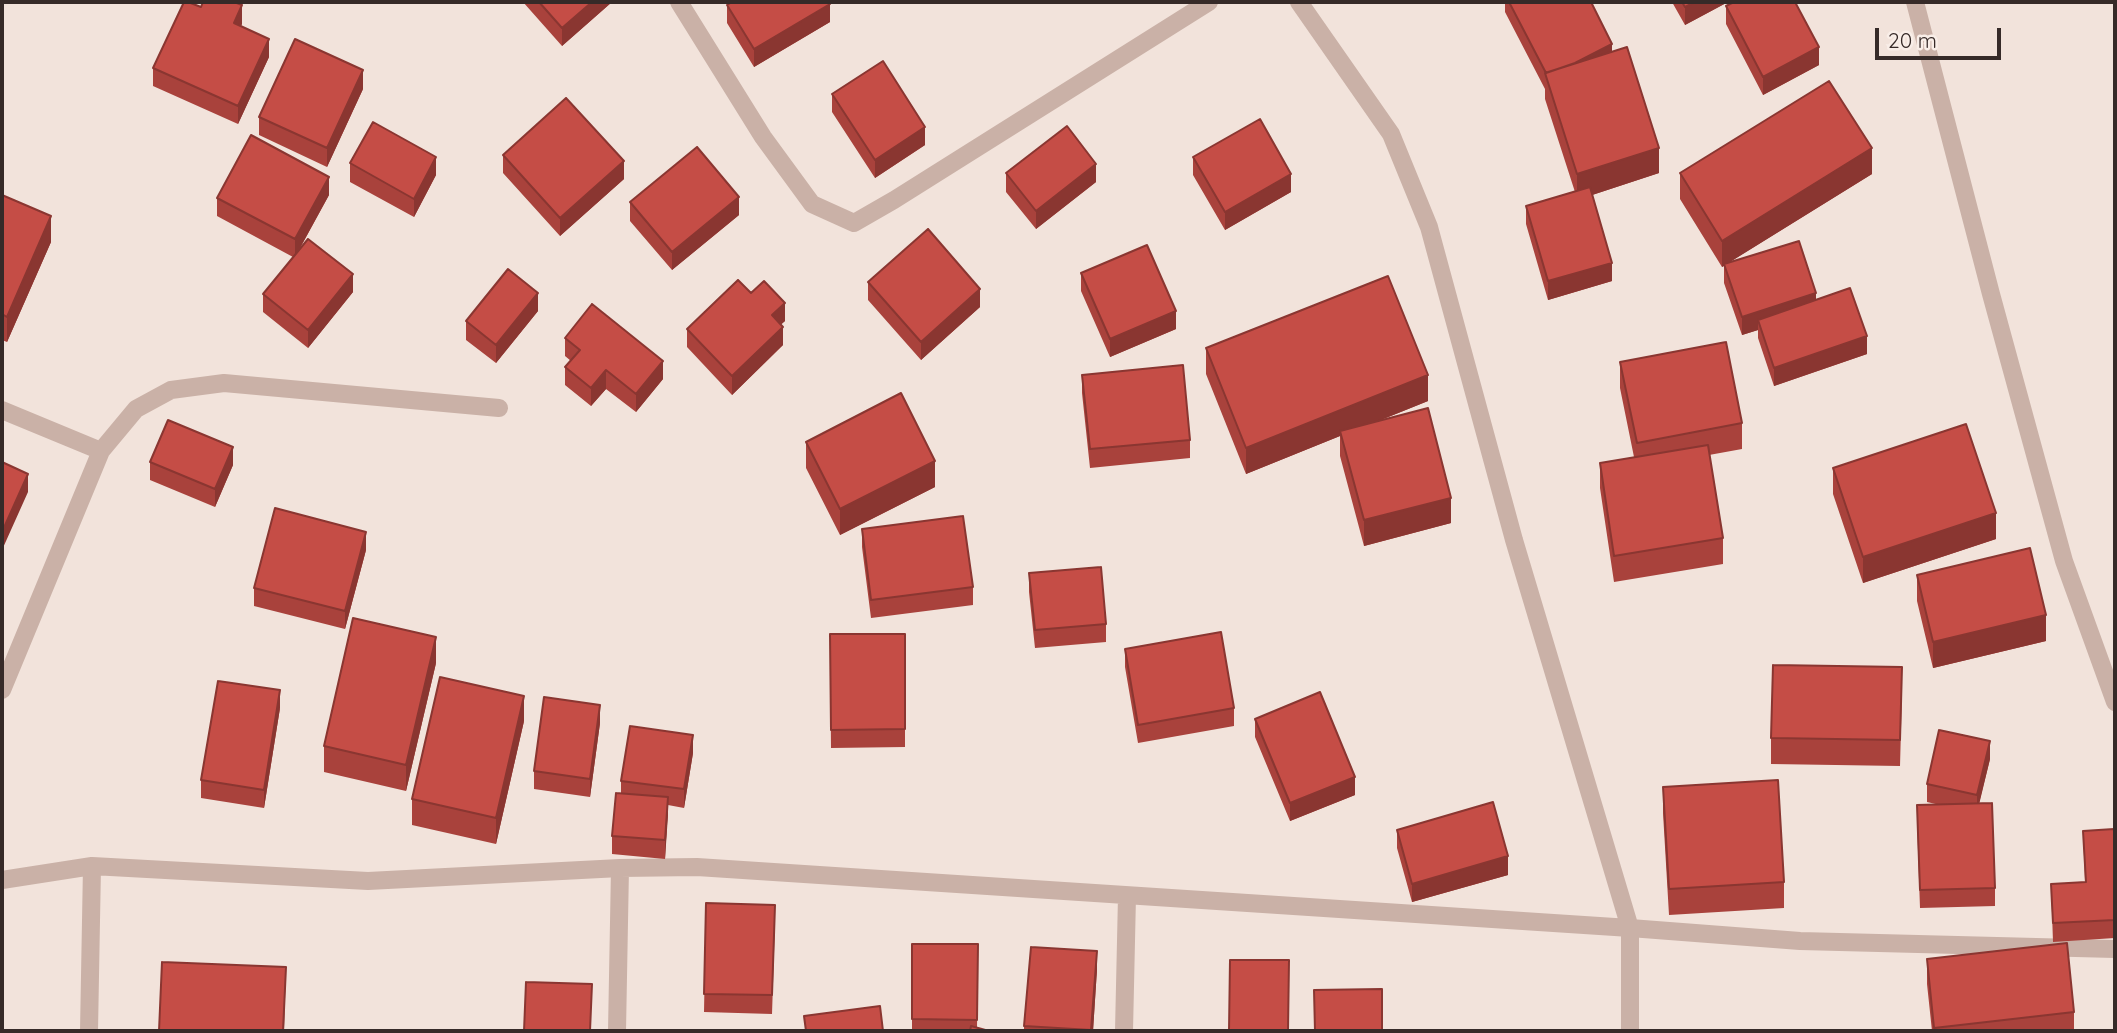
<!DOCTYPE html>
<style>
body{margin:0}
#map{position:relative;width:2117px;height:1033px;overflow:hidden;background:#f2e3db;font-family:Quicksand,sans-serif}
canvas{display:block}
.frame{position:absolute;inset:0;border:4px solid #362a28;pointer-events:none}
.scale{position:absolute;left:1875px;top:28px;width:126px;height:32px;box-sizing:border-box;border:4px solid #362a28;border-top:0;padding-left:9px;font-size:21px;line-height:24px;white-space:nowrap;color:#362a28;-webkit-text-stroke:5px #f9eee8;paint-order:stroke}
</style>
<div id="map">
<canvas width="2117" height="1033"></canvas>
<div class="frame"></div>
<div class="scale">20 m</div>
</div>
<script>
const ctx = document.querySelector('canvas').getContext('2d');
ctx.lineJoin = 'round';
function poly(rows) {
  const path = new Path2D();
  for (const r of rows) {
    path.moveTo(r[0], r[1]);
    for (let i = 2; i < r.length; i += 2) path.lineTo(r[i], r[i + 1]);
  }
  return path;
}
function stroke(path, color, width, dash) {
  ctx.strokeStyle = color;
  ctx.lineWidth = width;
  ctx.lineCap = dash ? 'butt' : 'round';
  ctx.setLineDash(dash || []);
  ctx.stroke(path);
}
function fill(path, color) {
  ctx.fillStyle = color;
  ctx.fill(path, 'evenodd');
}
const minor = poly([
 [679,2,763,137,812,204,854,223,894,200,1209,2],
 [1299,2,1391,134,1429,227,1514,540,1630,928,1630,1031],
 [1915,2,1991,294,2064,561,2115,702],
 [2,410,101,451,2,690],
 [101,451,136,409,171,390,224,383,499,408],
 [2,880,92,866,368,881,620,868,697,867,1630,928,1800,941,2115,949],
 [89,1031,92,866],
 [617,1031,620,868],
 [1124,1031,1127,896]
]);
const wall = poly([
 [523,2,612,2,562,46],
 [1505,2,1591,2,1612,52,1659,173,1592,195,1612,281,1548,300,1526,224,1526,206,1575,192,1545,99,1545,89,1505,12],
 [1672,2,1728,2,1685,25],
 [727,5,830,22,754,67,727,23],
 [1726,6,1819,65,1763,95,1726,24],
 [242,24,241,26,269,57,238,124,153,86,153,68],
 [363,89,327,167,259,135,259,117],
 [832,94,925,145,875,178,832,112],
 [503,155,624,179,560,236,503,173],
 [1193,157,1291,192,1225,230,1193,175],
 [350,163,436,175,414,217,350,182],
 [1006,173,1096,182,1036,229,1006,192],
 [1680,173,1872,174,1728,263,1816,300,1867,354,1774,386,1758,338,1758,330,1742,335,1724,283,1724,266,1722,267,1680,199],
 [2,195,51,242,7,342,2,340],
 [329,195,299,250,353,292,308,348,263,312,263,294,293,257,217,216,217,198],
 [630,202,739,215,672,270,630,221],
 [1081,273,1176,329,1110,357,1081,291],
 [868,282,980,307,921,360,868,300],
 [751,293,785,321,781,324,783,345,732,395,687,347,687,329],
 [538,311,496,363,466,340,466,321],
 [565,338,663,379,636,412,606,389,591,406,565,385,565,367,571,361,565,356],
 [1206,348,1428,401,1381,420,1451,523,1364,546,1340,456,1340,436,1246,474,1206,374],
 [1620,362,1742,423,1742,449,1709,455,1723,538,1723,564,1614,582,1600,488,1600,463,1634,457,1620,388],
 [1082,375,1190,440,1190,458,1090,468,1082,393],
 [806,442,935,487,840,535,806,468],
 [150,462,233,465,215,507,150,480],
 [1833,468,1996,539,1863,583,1833,494],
 [862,529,973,587,973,605,871,618,862,547],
 [366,550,345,629,254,606,254,588],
 [1029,573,1106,624,1106,642,1035,648,1029,592],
 [1917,575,2046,641,1933,668,1917,601],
 [830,634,905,634,905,747,831,748],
 [1125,649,1234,708,1234,726,1138,743,1125,667],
 [436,663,406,791,324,772,324,746],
 [1902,692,1900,766,1771,764,1771,738],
 [280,708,264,808,201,798,201,780],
 [1255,719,1355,795,1290,821,1255,737],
 [524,721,496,844,412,825,412,799],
 [600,723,590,797,534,789,534,771],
 [693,753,684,808,668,805,665,859,612,854,612,836,621,794,621,781],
 [1990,759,1979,803,1995,888,1995,906,1920,908,1917,823,1940,805,1927,802,1927,784],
 [1663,787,1784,882,1784,908,1669,915,1663,813],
 [1397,830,1508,875,1412,902,1397,848],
 [2083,831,2115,854,2115,938,2053,942,2051,884,2085,882],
 [706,903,775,923,772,1014,704,1012],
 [912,944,978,944,977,1028,989,1031,912,1031],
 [1927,959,2074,1012,2074,1031,1932,1031,1927,984],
 [1097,969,1093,1031,1024,1031,1024,1026]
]);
const shadedWall = poly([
 [592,2,612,2,562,46,562,28],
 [1695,2,1728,2,1685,25,1685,7],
 [830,4,830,22,754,67,754,49],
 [242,5,242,24,234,41,234,23],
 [269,39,269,57,238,124,238,106],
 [1612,44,1612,62,1549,78],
 [1819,47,1819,65,1763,95,1763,77],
 [363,70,363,89,327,167,327,148],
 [925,127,925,145,875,178,875,160],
 [1659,148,1659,173,1577,200,1577,174],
 [1872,148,1872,174,1722,267,1722,241],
 [436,157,436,175,414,217,414,199],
 [624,161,624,179,560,236,560,218],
 [1096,164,1096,182,1036,229,1036,211],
 [1291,174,1291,192,1225,230,1225,212],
 [329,177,329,195,295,257,295,239],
 [739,197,739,215,672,270,672,252],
 [51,216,51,242,7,342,7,317],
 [1612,263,1612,281,1548,300,1548,281],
 [353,274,353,292,308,348,308,330],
 [980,289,980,307,921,360,921,342],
 [538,293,538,311,496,363,496,345],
 [1816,293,1816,311,1758,320,1758,330,1742,335,1742,317],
 [785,303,785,321,772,333,772,315],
 [1176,311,1176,329,1110,357,1110,339],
 [783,327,783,345,732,395,732,376],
 [1867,336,1867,354,1774,386,1774,368],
 [663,361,663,379,636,412,636,394],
 [606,370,606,389,591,406,591,388],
 [1428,375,1428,401,1341,436,1340,431,1340,436,1246,474,1246,448],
 [233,447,233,465,215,507,215,489],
 [935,461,935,487,840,535,840,509],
 [28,474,28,492,2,550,2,532],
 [1451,498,1451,523,1364,546,1364,520],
 [1996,513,1996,539,1863,583,1863,557],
 [366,532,366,550,345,629,345,611],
 [2046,615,2046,641,1933,668,1933,642],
 [436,637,436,663,406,791,406,765],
 [280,690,280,708,264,808,264,790],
 [524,696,524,721,496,844,496,818],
 [600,705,600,723,590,797,590,779],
 [693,735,693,753,684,808,684,789],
 [1990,741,1990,759,1977,813,1977,795],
 [1355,777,1355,795,1290,821,1290,803],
 [668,797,668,815,665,859,665,840],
 [1508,856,1508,875,1412,902,1412,884],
 [1097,951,1097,969,1093,1031,1091,1031],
 [286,967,284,1031,283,1031]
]);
const building = poly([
 [184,2,188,2,201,7,203,2,234,2,242,5,234,23,269,39,238,106,153,68,184,2],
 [539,2,592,2,562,28,539,2],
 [732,2,829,2,830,4,754,49,727,5,732,2],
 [1509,2,1591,2,1612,44,1575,63,1546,73,1509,2],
 [1682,2,1695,2,1685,7,1682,2],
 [1734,2,1795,2,1819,47,1763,77,1726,6,1734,2],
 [295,39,363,70,327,148,259,117,295,39],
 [1627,47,1659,148,1577,174,1545,73,1627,47],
 [883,61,925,127,875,160,832,94,883,61],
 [1829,81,1872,148,1722,241,1680,173,1829,81],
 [566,98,624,161,560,218,503,155,566,98],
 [1260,119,1291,174,1225,212,1193,157,1260,119],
 [373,122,436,157,414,199,350,163,373,122],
 [1067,126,1096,164,1036,211,1006,173,1067,126],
 [251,135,329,177,295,239,217,198,251,135],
 [697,147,739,197,672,252,630,202,697,147],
 [1590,187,1612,263,1548,281,1526,206,1590,187],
 [2,195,51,216,7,317,2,314,2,195],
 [928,229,980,289,921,342,868,282,928,229],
 [308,239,353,274,308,330,263,294,308,239],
 [1799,241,1816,293,1742,317,1724,264,1799,241],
 [1147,245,1176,311,1110,339,1081,273,1147,245],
 [508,269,538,293,496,345,466,321,508,269],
 [1388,276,1428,375,1246,448,1206,348,1388,276],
 [738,280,751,293,764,281,785,303,772,315,783,327,732,376,687,329,738,280],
 [1850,288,1867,336,1774,368,1758,320,1850,288],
 [592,304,663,361,636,394,606,370,591,388,565,367,580,350,565,338,592,304],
 [1726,342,1742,423,1637,443,1620,362,1726,342],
 [1183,365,1190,440,1090,449,1082,375,1183,365],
 [901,393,935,461,840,509,806,442,901,393],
 [1428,408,1451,498,1364,520,1340,431,1428,408],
 [168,420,233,447,215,489,150,462,168,420],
 [1966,424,1996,513,1863,557,1833,468,1966,424],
 [1708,445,1723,538,1614,556,1600,463,1708,445],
 [2,462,28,474,2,532,2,462],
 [275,508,366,532,345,611,254,588,275,508],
 [963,516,973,587,871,600,862,529,963,516],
 [2030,548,2046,615,1933,642,1917,575,2030,548],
 [1101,567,1106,624,1035,630,1029,573,1101,567],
 [353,618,436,637,406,765,324,746,353,618],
 [1221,632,1234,708,1138,725,1125,649,1221,632],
 [830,634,905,634,905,729,831,730,830,634],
 [1773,665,1902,667,1900,740,1771,738,1773,665],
 [440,677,524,696,496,818,412,799,440,677],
 [218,681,280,690,264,790,201,780,218,681],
 [1320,692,1355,777,1290,803,1255,719,1320,692],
 [544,697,600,705,590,779,534,771,544,697],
 [630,726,693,735,684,789,621,781,630,726],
 [1939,730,1990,741,1977,795,1927,784,1939,730],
 [1778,780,1784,882,1669,889,1663,787,1778,780],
 [616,793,668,797,665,840,612,836,616,793],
 [1493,802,1508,856,1412,884,1397,830,1493,802],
 [1992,803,1995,888,1920,890,1917,805,1992,803],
 [2114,829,2115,854,2115,920,2053,923,2051,884,2086,882,2083,831,2114,829],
 [706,903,775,905,772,995,704,994,706,903],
 [2067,943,2074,1012,1934,1028,1927,959,2067,943],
 [912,944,978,944,977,1020,912,1019,912,944],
 [1031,947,1097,951,1091,1030,1024,1026,1031,947],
 [1230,960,1289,960,1288,1031,1229,1031,1230,960],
 [162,962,286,967,283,1031,159,1031,162,962],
 [526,982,592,984,590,1031,524,1031,526,982],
 [1382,989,1382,1031,1315,1031,1314,990,1382,989],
 [880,1006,883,1031,806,1031,804,1016,880,1006],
 [971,1026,989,1031,970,1031,971,1026]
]);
stroke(minor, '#cab1a7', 18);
fill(wall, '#a9423c');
fill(shadedWall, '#8a3631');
fill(building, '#c54d46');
stroke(building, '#8a3631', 2);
</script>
